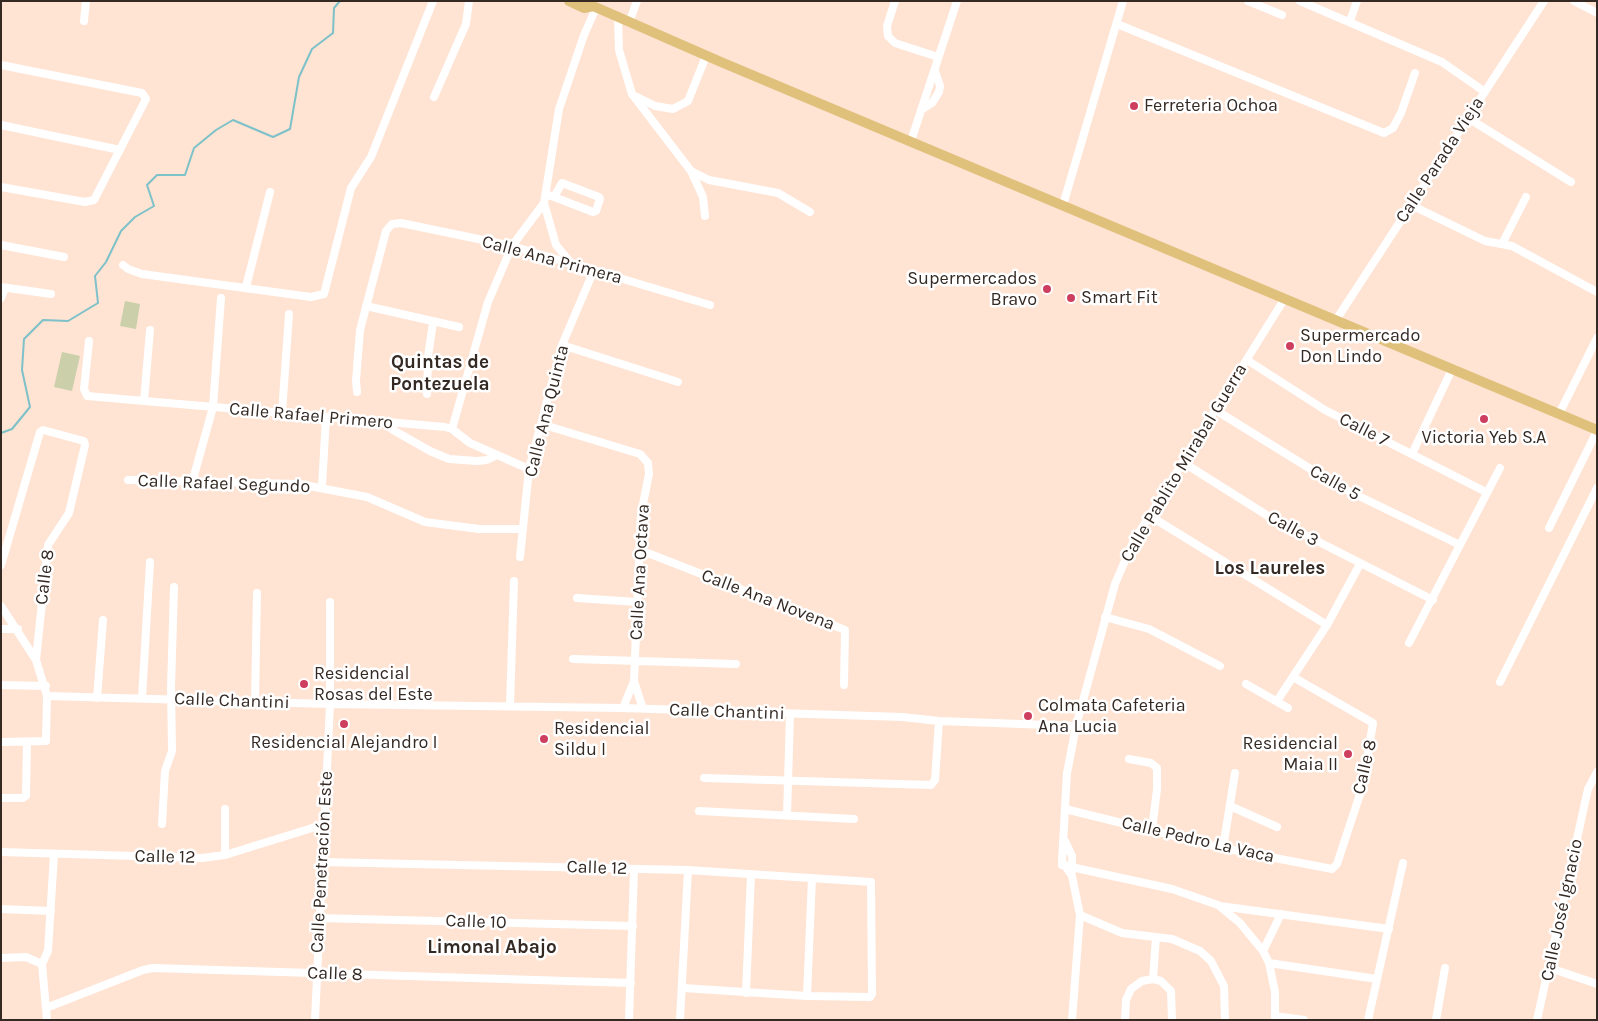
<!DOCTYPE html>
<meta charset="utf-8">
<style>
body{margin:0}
#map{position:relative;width:1598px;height:1021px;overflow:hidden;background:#ffe3d3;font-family:Karla,sans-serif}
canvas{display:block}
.frame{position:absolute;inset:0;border:2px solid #342923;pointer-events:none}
</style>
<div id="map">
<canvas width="1598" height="1021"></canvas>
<div class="frame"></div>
</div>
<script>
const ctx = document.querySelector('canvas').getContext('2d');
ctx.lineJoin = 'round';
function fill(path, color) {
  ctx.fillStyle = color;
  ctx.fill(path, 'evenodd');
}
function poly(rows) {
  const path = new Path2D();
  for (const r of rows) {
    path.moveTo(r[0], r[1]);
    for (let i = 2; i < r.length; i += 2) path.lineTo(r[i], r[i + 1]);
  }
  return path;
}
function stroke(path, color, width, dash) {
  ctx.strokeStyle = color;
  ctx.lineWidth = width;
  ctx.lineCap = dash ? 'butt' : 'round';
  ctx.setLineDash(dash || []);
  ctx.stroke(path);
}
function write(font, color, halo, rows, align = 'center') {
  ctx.font = font + ' Karla,sans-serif';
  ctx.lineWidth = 5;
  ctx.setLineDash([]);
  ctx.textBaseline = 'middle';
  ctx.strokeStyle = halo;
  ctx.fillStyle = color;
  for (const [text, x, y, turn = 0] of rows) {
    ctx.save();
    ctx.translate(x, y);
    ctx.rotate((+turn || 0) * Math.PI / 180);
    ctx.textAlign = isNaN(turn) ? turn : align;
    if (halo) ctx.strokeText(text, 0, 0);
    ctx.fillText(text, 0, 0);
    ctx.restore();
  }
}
const green = poly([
 [125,301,140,304,136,329,120,326],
 [62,352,80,356,72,391,54,387]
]);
const stream = poly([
 [1,433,12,429,30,407,22,370,24,339,43,320,68,321,98,303,95,276,106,262,121,231,135,217,154,206,147,185,157,175,185,175,194,148,216,130,233,120,273,137,290,129,299,77,312,49,333,33,334,8,340,1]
]);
const minor = poly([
 [895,1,887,26,888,36,895,43,938,57],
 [1248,1,1282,15],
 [1300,1,1442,62,1485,92],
 [1574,1,1597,13],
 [618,18,619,50,632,94,691,171,709,180,778,193,810,212],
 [84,21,86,1],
 [1350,21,1357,1],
 [629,23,637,1],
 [1117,24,1384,133,1393,128,1401,113,1415,73],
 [1,65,142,93,146,99,94,200,85,202,1,187],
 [633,95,655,106,673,109,688,101,706,56],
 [434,97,466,24,469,1],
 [921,110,932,103,939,92,940,86,935,71],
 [1468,118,1571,182],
 [1,125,120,150],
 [911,141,957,1],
 [691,171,703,197,705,216],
 [546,194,554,197,593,212,596,211,600,199,599,197,562,183,554,197],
 [544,203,556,245,571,263],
 [1063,205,1123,1],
 [1411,205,1485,241,1512,246,1597,292],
 [1502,244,1526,197],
 [1,245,64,257],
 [123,265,128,269,142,274,311,297,324,294,351,188,371,157,433,1],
 [1,287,51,294],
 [246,287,270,192],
 [1,298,5,288],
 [366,306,459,327],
 [1336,320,1544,1],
 [89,341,84,389,87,396,445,427,452,429,470,443,529,469],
 [562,345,678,382],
 [1247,360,1325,410,1486,492],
 [357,392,356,381,360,330,386,231,392,224,401,223,512,246,710,305],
 [427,394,428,357,433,322],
 [144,401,150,330],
 [1217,411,1338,486,1460,545],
 [282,413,289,314],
 [1559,414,1597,338],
 [384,422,393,430,430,451,449,459,477,461,487,460,497,455],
 [541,424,640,454,648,463,649,474,641,514,634,681,623,708],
 [452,429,488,302,512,246,544,203,559,109,584,35,596,8],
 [1412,454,1452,369],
 [1184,463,1268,516,1433,600],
 [128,480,299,484,367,497,425,522,479,529,523,529],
 [192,483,213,407,221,298],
 [322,487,326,417],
 [1150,516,1327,625],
 [1549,528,1597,431],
 [640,550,845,630,844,685],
 [520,557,529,469,541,424,562,345,594,270],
 [1,565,40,432,43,430,84,441,85,445,69,513,48,545,36,660],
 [577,598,637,602],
 [1,606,36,660,47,696,46,741,1,742],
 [1105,617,1149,629,1220,666],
 [1,629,18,629],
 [1409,643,1500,468],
 [573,659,736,664],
 [634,681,643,709],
 [1500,682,1597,488],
 [1246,684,1288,708],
 [1,685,46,686],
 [47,696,330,704,623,708,902,717,939,721,1076,726],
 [97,698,103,620],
 [142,698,150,562],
 [1277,701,1327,625,1360,564],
 [255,702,257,593],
 [510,705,514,581],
 [1129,759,1151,763,1157,768,1157,789,1152,830],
 [704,778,931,785,935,780,939,721],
 [1,798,23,798,26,796,27,742],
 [1230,806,1277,827],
 [1065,809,1223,848,1332,869,1337,864,1363,785,1373,723,1293,677],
 [699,811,854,819],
 [787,815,790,714],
 [162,824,165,771,172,751,171,688,174,587],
 [1065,841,1072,856,1072,871],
 [1223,848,1235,773],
 [1,852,202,858,225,855,325,824],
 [225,855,225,809],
 [322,862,688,870,871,882,872,994,870,997,807,996,683,988],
 [1062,865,1172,889,1218,905,1240,923,1263,951,1269,963,1275,992,1275,1020],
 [1220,906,1389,929],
 [1,909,51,911],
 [1080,915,1122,933,1172,939,1200,951,1211,961,1224,986,1225,1020],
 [318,918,633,926],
 [1263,951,1281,914],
 [1,958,26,957,42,964],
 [1269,963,1377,979],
 [1550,968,1597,984],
 [1153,979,1156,937],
 [746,993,751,874],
 [807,996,812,878],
 [46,1008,143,970,153,968,631,983],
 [1275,1016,1304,1020],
 [47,1020,42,964,48,951,54,854],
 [315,1020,330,704,330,602],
 [629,1020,634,870],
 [680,1020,688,870],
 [1072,1020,1080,915,1072,876,1062,861,1067,773,1076,726,1115,584,1133,542,1285,298],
 [1125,1020,1126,1000,1131,989,1142,981,1153,979,1161,981,1171,991,1172,1020],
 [1368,1020,1403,863],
 [1436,1020,1445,968],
 [1537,1020,1588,789,1597,772]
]);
const major = poly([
 [569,1,584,8,593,6],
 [588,1,593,6,721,62,1597,430]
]);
const markers = [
 [1134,106,5,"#ce3e5e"],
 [1047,289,5,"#ce3e5e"],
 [1071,298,5,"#ce3e5e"],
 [1290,346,5,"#ce3e5e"],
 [1484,419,5,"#ce3e5e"],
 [304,684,5,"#ce3e5e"],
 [1028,716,5,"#ce3e5e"],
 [344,724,5,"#ce3e5e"],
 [544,739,5,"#ce3e5e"],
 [1348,754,5,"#ce3e5e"]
];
const poiNames = [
 ["Ferreteria Ochoa",1144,106],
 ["Supermercados",1037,279,"right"],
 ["Bravo",1037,300,"right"],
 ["Smart Fit",1081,298],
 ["Supermercado",1300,336],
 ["Don Lindo",1300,357],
 ["Victoria Yeb S.A",1484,438,"center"],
 ["Residencial",314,674],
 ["Rosas del Este",314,695],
 ["Colmata Cafeteria",1038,706],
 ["Ana Lucia",1038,727],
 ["Residencial",554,729],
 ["Sildu I",554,750],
 ["Residencial Alejandro I",344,743,"center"],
 ["Residencial",1338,744,"right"],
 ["Maia II",1338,765,"right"]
];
const streetNames = [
 ["Calle Parada Vieja",1440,160,-57],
 ["Calle Ana Primera",552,260,15],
 ["Calle Ana Quinta",547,411,-76],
 ["Calle Rafael Primero",311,416,5],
 ["Calle 7",1364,430,27],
 ["Calle Pablito Mirabal Guerra",1184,463,-59],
 ["Calle 5",1335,483,29],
 ["Calle Rafael Segundo",224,484,2],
 ["Calle 3",1293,529,28],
 ["Calle Ana Octava",640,572,-87],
 ["Calle 8",45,577,-83],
 ["Calle Ana Novena",768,600,21],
 ["Calle Chantini",232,701,2],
 ["Calle Chantini",727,712,2],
 ["Calle 8",1365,767,-77],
 ["Calle Pedro La Vaca",1198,840,13],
 ["Calle 12",165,857,1],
 ["Calle Penetración Este",322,862,-87],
 ["Calle 12",597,868,2],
 ["Calle José Ignacio",1562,910,-78],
 ["Calle 10",476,922,2],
 ["Calle 8",335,974,2]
];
const neighbourhoodNames = [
 ["Quintas de",440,363],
 ["Pontezuela",440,385],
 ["Los Laureles",1270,569],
 ["Limonal Abajo",492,948]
];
fill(green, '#cbcfaa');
stroke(stream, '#7dc1c9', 2);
stroke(minor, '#fff', 8);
stroke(major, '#e0c17b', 10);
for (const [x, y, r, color] of markers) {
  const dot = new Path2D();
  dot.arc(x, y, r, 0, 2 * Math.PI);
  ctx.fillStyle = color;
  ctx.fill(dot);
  stroke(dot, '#fff', 2);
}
write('18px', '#342923', '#fff', poiNames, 'left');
write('18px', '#342923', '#fff', streetNames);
write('bold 19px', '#342923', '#fff', neighbourhoodNames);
</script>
